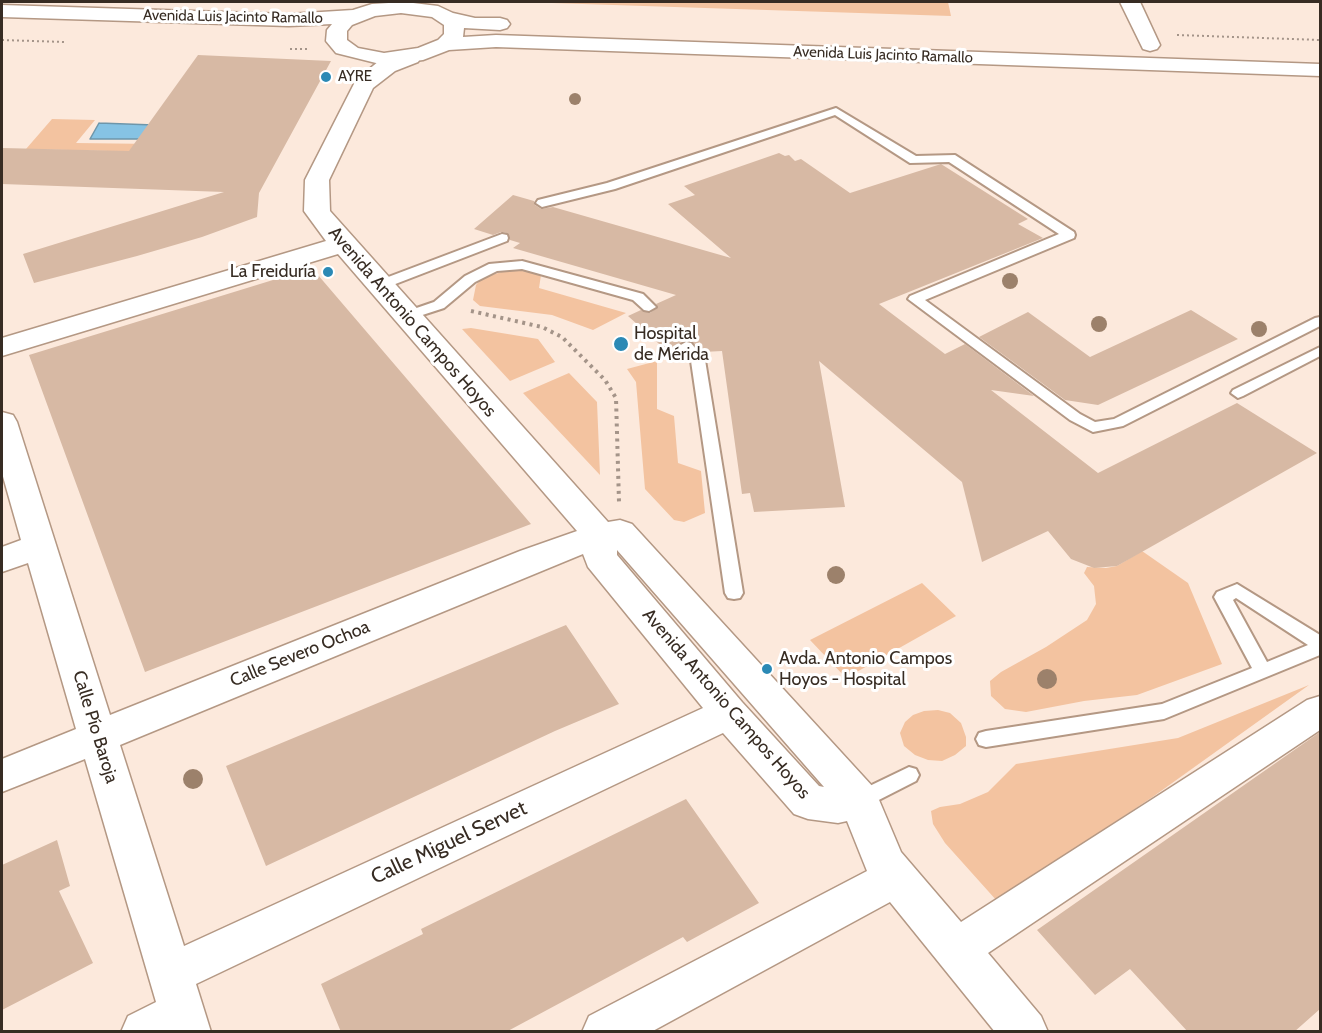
<!DOCTYPE html>
<meta charset="utf-8">
<style>
body{margin:0}
#map{position:relative;width:1322px;height:1033px;overflow:hidden;background:#fce9dc;font-family:Cabin,sans-serif}
canvas{display:block}
.frame{position:absolute;inset:0;border:3px solid #372c23;pointer-events:none}
</style>
<div id="map">
<canvas width="1322" height="1033"></canvas>
<div class="frame"></div>
</div>
<script>
const ctx = document.querySelector('canvas').getContext('2d');
ctx.lineJoin = 'round';
function fill(path, color) {
  ctx.fillStyle = color;
  ctx.fill(path, 'evenodd');
}
function poly(rows) {
  const path = new Path2D();
  for (const r of rows) {
    path.moveTo(r[0], r[1]);
    for (let i = 2; i < r.length; i += 2) path.lineTo(r[i], r[i + 1]);
  }
  return path;
}
function stroke(path, color, width, dash) {
  ctx.strokeStyle = color;
  ctx.lineWidth = width;
  ctx.lineCap = dash ? 'butt' : 'round';
  ctx.setLineDash(dash || []);
  ctx.stroke(path);
}
function write(font, color, halo, rows, align = 'center') {
  ctx.font = font + ' Cabin,sans-serif';
  ctx.lineWidth = 6;
  ctx.setLineDash([]);
  ctx.textBaseline = 'middle';
  ctx.strokeStyle = halo;
  ctx.fillStyle = color;
  for (const [text, x, y, turn = 0] of rows) {
    ctx.save();
    ctx.translate(x, y);
    ctx.rotate((+turn || 0) * Math.PI / 180);
    ctx.textAlign = isNaN(turn) ? turn : align;
    if (halo) ctx.strokeText(text, 0, 0);
    ctx.fillText(text, 0, 0);
    ctx.restore();
  }
}
const green = poly([
 [521,2,948,2,951,16],
 [52,119,95,120,76,143,155,144,149,152,26,149],
 [508,270,536,272,541,275,539,288,626,313,593,330,552,315,480,306,473,300,476,285,482,278],
 [471,328,538,339,555,362,510,381,462,329],
 [657,361,657,409,674,416,678,463,701,471,705,513,684,522,674,520,645,489,636,382,627,369],
 [569,373,597,402,600,475,523,393],
 [1142,551,1188,583,1222,664,1137,695,1084,701,1026,712,1005,709,991,696,990,681,1001,672,1046,647,1087,620,1096,604,1094,586,1084,573,1087,567,1106,568,1117,566],
 [922,583,956,616,846,678,810,640],
 [1309,685,1154,796,997,901,945,843,933,824,931,811,940,807,960,804,988,792,1016,764,1178,738],
 [938,710,950,713,961,723,966,737,966,746,955,755,942,761,928,760,915,755,904,746,900,733,905,722,913,715,924,711]
]);
const water = poly([
 [99,123,154,125,145,139,90,139,99,123]
]);
const building = poly([
 [198,55,331,61,259,193,257,217,202,237,137,256,34,283,23,254,224,192,2,184,2,148,129,151],
 [779,153,785,156,789,155,795,161,801,159,850,193,941,164,1028,219,1018,224,1043,238,879,304,945,354,965,344,1034,396,991,390,1098,473,1237,403,1317,453,1117,566,1094,568,1071,559,1048,531,982,562,962,482,819,361,845,507,754,512,750,493,742,494,722,351,703,352,700,342,695,344,686,340,678,344,678,349,668,352,628,316,641,310,650,313,658,307,656,304,676,295,513,248,520,243,510,240,507,233,501,232,493,235,474,229,513,195,534,201,535,205,541,209,553,207,731,258,668,204,695,195,684,186],
 [312,268,531,524,145,672,29,355],
 [1191,310,1238,339,1098,405,1065,400,979,337,1028,312,1090,357],
 [566,625,619,704,555,731,266,866,226,766],
 [1320,732,1320,1009,1294,1032,1188,1032,1130,969,1095,995,1037,930],
 [686,799,759,903,687,942,683,937,506,1032,341,1032,321,984,423,934,421,929],
 [57,840,70,886,59,891,93,963,2,1010,2,865]
]);
const pathFar1 = poly([
 [1177,35,1320,40],
 [2,40,64,42],
 [290,49,310,49]
]);
const path = poly([
 [471,311,542,327,562,337,605,380,616,398,619,502]
]);
const lane = poly([
 [836,108,916,156,955,155,1074,232,1075,235,1074,238,925,300,1080,414,1095,422,1114,419,1315,318,1320,317,1320,326,1123,426,1093,432,1070,420,908,299,910,296,1059,234,949,162,910,163,835,115,615,189,542,207,536,203,538,200,607,183,836,108],
 [502,234,507,235,508,238,507,241,385,288,380,289,373,285,375,282,502,234],
 [522,261,643,294,656,307,649,311,644,310,633,300,522,269,497,271,475,282,444,308,407,320,400,316,402,313,434,302,465,276,489,264,522,261],
 [686,342,691,343,705,360,743,593,740,598,734,599,728,598,725,593,691,361,679,346,686,342],
 [1320,347,1320,356,1243,396,1238,398,1231,393,1233,390,1320,347],
 [1237,584,1320,635,1320,655,1164,719,986,747,979,745,976,739,979,733,986,731,1162,704,1252,668,1214,597,1217,592,1237,584],
 [1236,598,1308,645,1267,662,1233,600,1236,598],
 [909,767,916,769,919,775,916,781,867,806,860,809,853,806,850,800,853,794,909,767]
]);
const street = poly([
 [1120,2,1140,2,1160,45,1157,49,1150,51,1143,49,1120,2],
 [410,51,418,52,421,57,418,62,395,71,373,88,329,180,330,211,608,522,620,520,632,524,874,788,901,852,961,922,1307,700,1320,696,1320,730,988,953,1041,1016,1048,1032,995,1032,890,902,651,1032,582,1032,589,1016,867,871,847,821,838,823,808,819,794,814,723,733,196,984,211,1032,121,1032,128,1016,156,1002,85,759,2,792,2,759,76,729,28,563,2,572,2,547,21,540,2,473,2,412,13,415,17,422,110,715,520,551,577,531,338,254,2,356,2,338,326,241,304,211,305,180,356,80,379,61,410,51],
 [617,550,824,787,819,786,742,702,617,555,617,550],
 [583,554,588,567,703,708,184,946,120,745,583,554]
]);
const primary = poly([
 [405,2,438,6,453,13,475,18,500,18,507,20,510,24,507,28,500,30,464,28,463,37,496,35,1320,64,1320,76,496,47,449,50,423,60,384,65,336,53,326,41,327,30,332,24,289,26,2,17,2,5,289,14,353,10,372,4,405,2],
 [401,13,432,17,444,25,444,34,438,40,418,48,384,53,358,48,347,40,347,31,352,25,375,16,401,13]
]);
const trees = [
 [575,99,6],
 [1010,281,8],
 [1099,324,8],
 [1259,329,8],
 [836,575,9],
 [1047,679,10],
 [193,779,10]
];
const markers = [
 [326,77,6,"#2b89b5"],
 [328,272,6,"#2b89b5"],
 [621,344,8,"#2b89b5"],
 [767,669,6,"#2b89b5"]
];
const farStreetnames = [
 ["Avenida Luis Jacinto Ramallo",233,17,1],
 ["Avenida Luis Jacinto Ramallo",883,55,2]
];
const farPoinames = [
 ["AYRE",338,77]
];
const poiNames = [
 ["La Freiduría",316,272,"right"],
 ["Hospital",634,334],
 ["de Mérida",634,355],
 ["Avda. Antonio Campos",779,659],
 ["Hoyos - Hospital",779,680]
];
const streetNames = [
 ["Avenida Antonio Campos Hoyos",412,322,49],
 ["Calle Severo Ochoa",300,654,-22],
 ["Avenida Antonio Campos Hoyos",726,704,49],
 ["Calle Pío Baroja",95,727,73]
];
const nearStreetnames = [
 ["Calle Miguel Servet",449,843,-25]
];
fill(green, '#f3c3a0');
fill(water, '#86c3e4');
stroke(water, '#6e96aa', 1.5);
fill(building, '#d7b9a4');
stroke(lane, '#b49884', 4);
stroke(street, '#b49884', 3);
stroke(primary, '#b49884', 3);
stroke(pathFar1, '#a49489', 2, [2, 3]);
stroke(path, '#a49489', 4, [3, 4.5]);
fill(lane, '#fff');
fill(street, '#fff');
fill(primary, '#fff');
ctx.fillStyle = '#9c816b';
for (const [x, y, r] of trees) {
  ctx.beginPath();
  ctx.arc(x, y, r, 0, 2 * Math.PI);
  ctx.fill();
}
for (const [x, y, r, color] of markers) {
  const dot = new Path2D();
  dot.arc(x, y, r, 0, 2 * Math.PI);
  ctx.fillStyle = color;
  ctx.fill(dot);
  stroke(dot, '#fff', 2);
}
write('15px', '#372c23', '#fff', farStreetnames);
write('15px', '#372c23', '#fff', farPoinames, 'left');
write('18px', '#372c23', '#fff', poiNames, 'left');
write('18px', '#372c23', '#fff', streetNames);
write('21px', '#372c23', '#fff', nearStreetnames);
</script>
